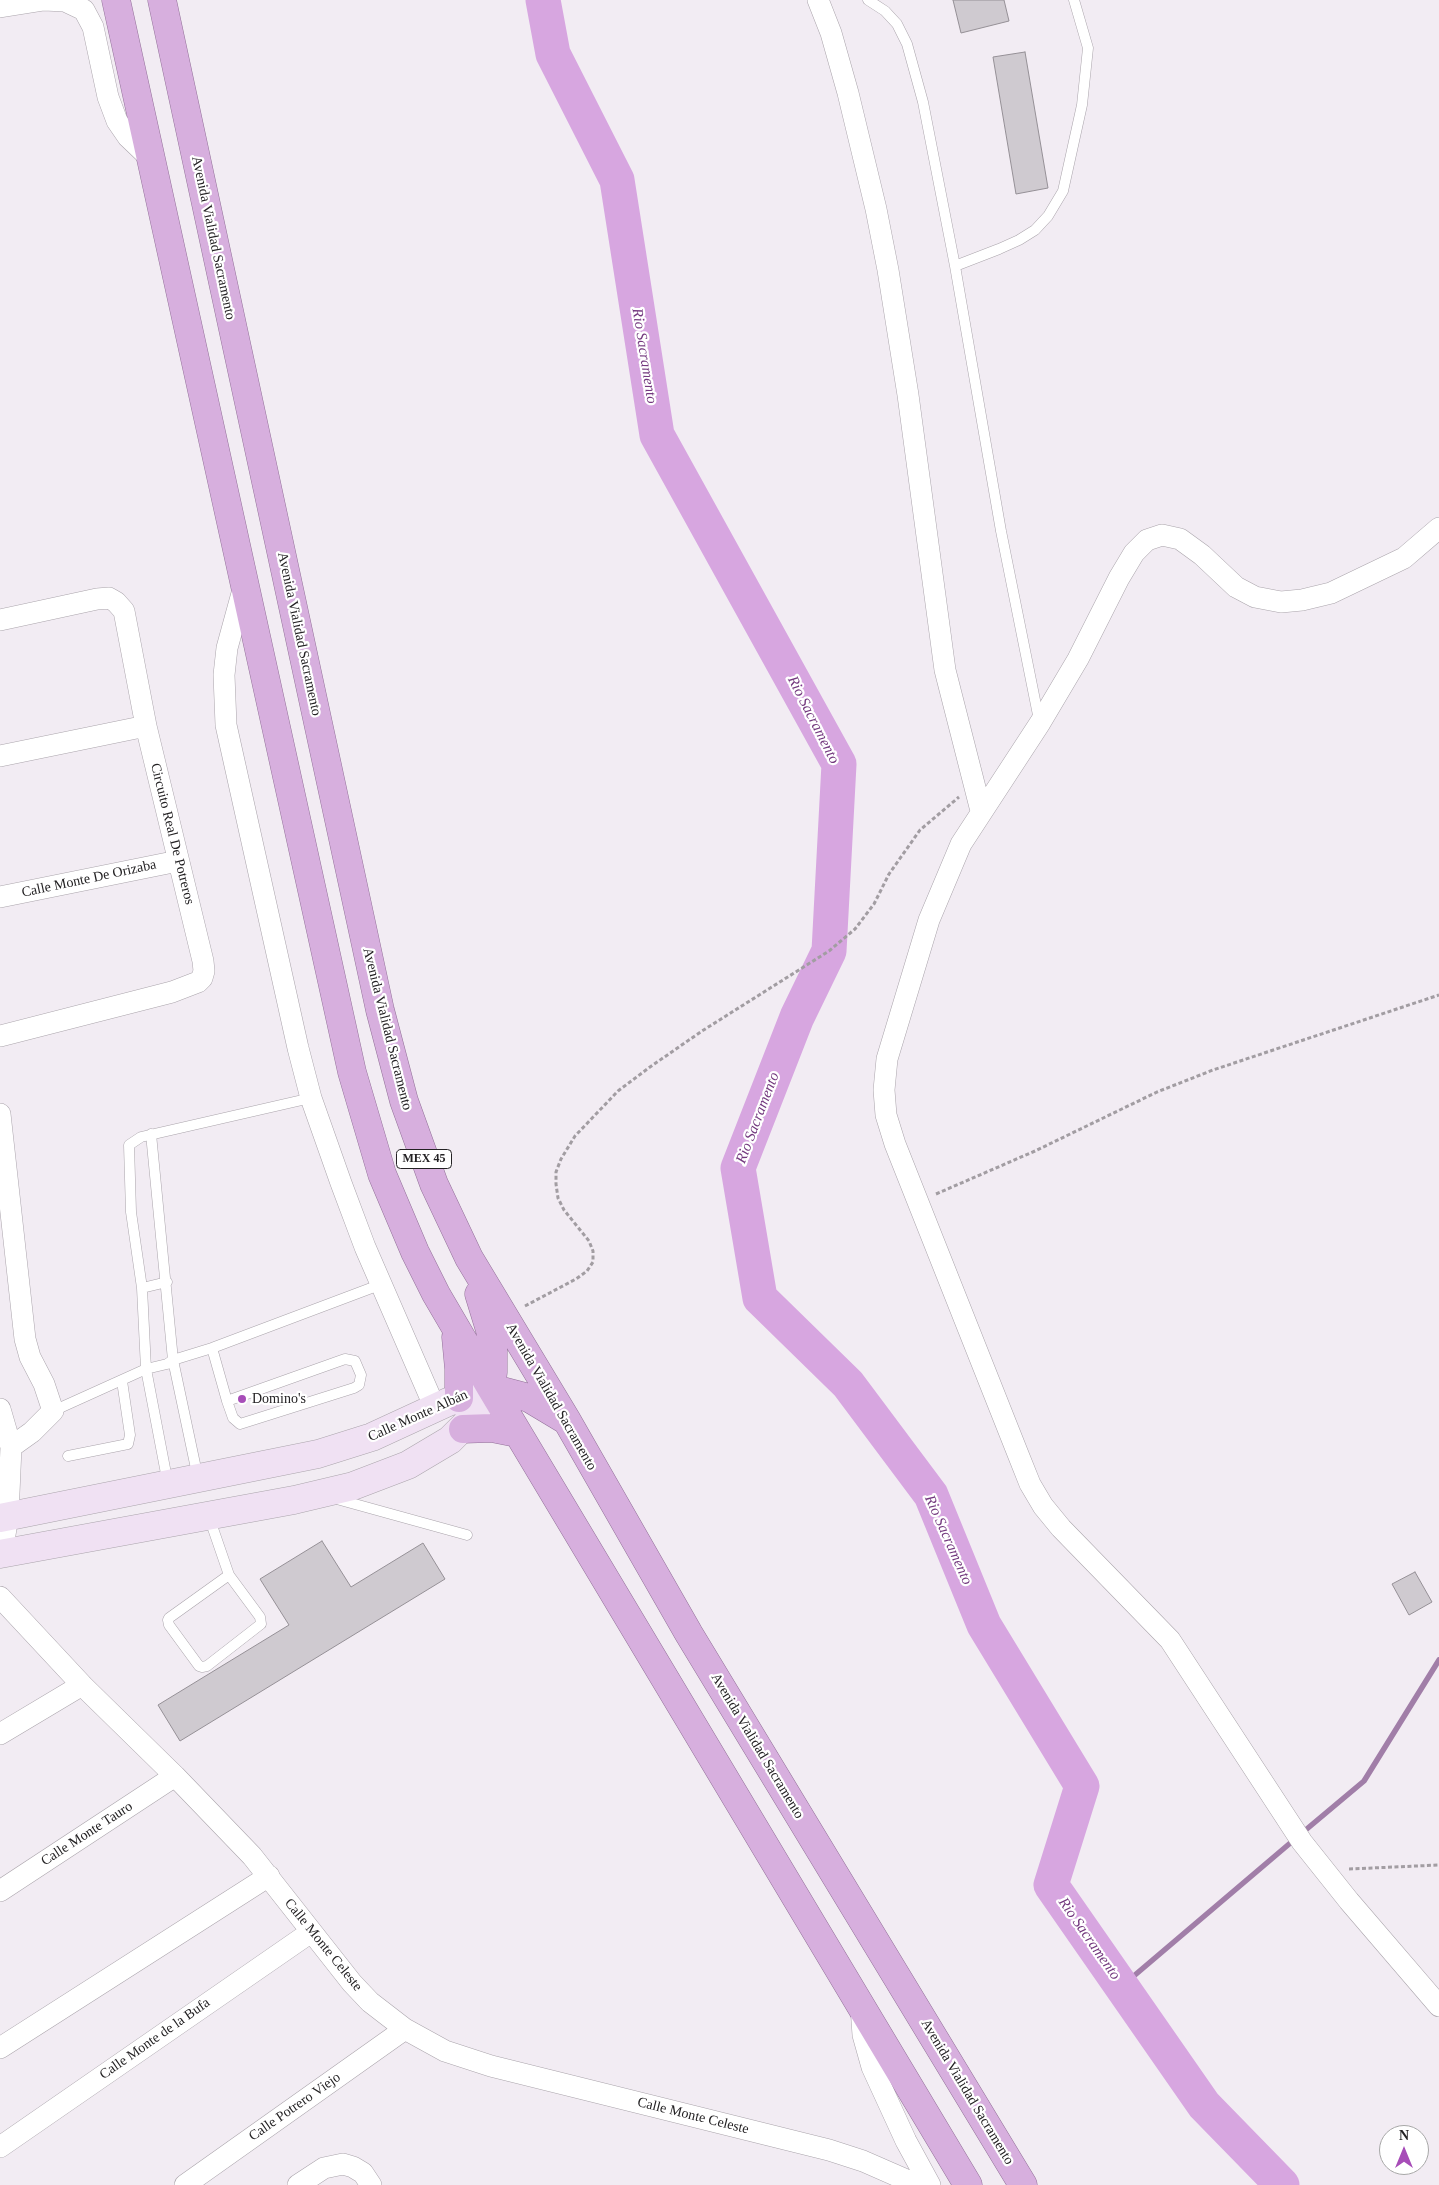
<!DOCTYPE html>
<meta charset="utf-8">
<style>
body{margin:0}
#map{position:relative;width:1439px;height:2185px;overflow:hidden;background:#f2ecf3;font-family:"Times New Roman",serif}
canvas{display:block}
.north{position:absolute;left:1379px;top:2125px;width:50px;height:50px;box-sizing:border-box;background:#fff;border:1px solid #a7a7a7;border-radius:50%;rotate:0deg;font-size:14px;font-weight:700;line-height:20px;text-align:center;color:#242224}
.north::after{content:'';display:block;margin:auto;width:18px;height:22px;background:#a74db8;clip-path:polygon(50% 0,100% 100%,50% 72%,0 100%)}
</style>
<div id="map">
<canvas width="1439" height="2185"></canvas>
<div class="north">N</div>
</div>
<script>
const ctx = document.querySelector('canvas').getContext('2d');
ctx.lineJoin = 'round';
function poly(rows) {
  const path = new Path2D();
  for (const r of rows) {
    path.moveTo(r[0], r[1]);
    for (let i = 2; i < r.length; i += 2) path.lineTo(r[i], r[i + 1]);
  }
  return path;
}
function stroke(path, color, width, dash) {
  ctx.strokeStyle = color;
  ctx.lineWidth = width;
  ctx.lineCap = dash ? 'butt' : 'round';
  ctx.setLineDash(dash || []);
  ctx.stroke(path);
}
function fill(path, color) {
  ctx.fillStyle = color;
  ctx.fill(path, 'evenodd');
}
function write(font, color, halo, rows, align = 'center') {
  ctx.font = font + ' "Times New Roman",serif';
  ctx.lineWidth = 4.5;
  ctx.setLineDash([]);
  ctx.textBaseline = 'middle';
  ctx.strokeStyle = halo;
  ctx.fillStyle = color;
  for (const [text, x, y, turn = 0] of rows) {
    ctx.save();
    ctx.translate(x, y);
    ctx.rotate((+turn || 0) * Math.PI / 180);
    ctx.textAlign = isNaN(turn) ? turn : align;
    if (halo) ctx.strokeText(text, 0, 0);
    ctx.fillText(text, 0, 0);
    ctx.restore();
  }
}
const stream = poly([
 [1302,1833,1364,1781,1439,1660],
 [1122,1986,1295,1839]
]);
const river = poly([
 [543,0,553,54,617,180,657,435,839,764,829,951,797,1017,738,1168,760,1298,848,1384,931,1495,984,1625,1082,1786,1051,1885,1204,2105,1282,2185]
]);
const building = poly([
 [953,0,1004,0,1009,21,961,33,953,0],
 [1025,52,1048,188,1016,194,993,57,1025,52],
 [322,1541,351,1587,423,1543,445,1579,180,1741,158,1705,289,1625,260,1579,322,1541],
 [1415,1572,1432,1602,1409,1615,1392,1584,1415,1572]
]);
const path = poly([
 [936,1194,1035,1151,1157,1092,1213,1070,1439,995],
 [525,1306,576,1279,587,1271,593,1262,593,1251,589,1241,564,1210,558,1198,556,1184,556,1172,561,1159,575,1136,618,1091,650,1067,702,1031,829,951,855,929,874,904,889,874,920,830,959,797],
 [1349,1869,1439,1865]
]);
const service = poly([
 [868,0,885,11,897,24,907,44,923,102,955,266,1001,531,1039,720],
 [955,266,999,249,1019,240,1035,230,1048,216,1063,191,1082,105,1088,48,1074,0],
 [151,1134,173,1360,198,1478],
 [142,1288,167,1282],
 [212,1348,227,1401,233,1418,240,1424,354,1388,359,1385,361,1375,355,1361,345,1359,227,1401],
 [53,1411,146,1369,167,1364,173,1360,212,1348,382,1284],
 [68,1456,128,1444,130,1435,122,1381],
 [168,1484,146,1369,142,1288,131,1212,129,1145,141,1137,311,1098],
 [333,1498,467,1535],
 [209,1517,229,1575,260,1617,261,1624,207,1666,202,1667,199,1666,169,1625,168,1620,169,1618,229,1575]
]);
const minor = poly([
 [818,0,831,33,848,93,876,209,888,270,908,395,945,670,981,811],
 [0,7,44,0,65,1,84,10,93,27,108,97,117,121,128,137,151,159],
 [1439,528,1404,558,1331,593,1302,600,1281,602,1255,597,1236,587,1202,555,1180,539,1162,535,1147,540,1134,553,1119,578,1078,659,1040,723,961,844,929,920,887,1059,884,1090,886,1115,895,1144,1018,1454,1030,1484,1043,1506,1061,1528,1170,1640,1302,1842,1349,1901,1439,2006],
 [244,586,227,648,224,675,226,725,298,1048,311,1098,341,1183,365,1247,435,1408],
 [0,620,97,599,109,598,116,602,124,611,146,726,203,961,204,971,202,978,198,982,172,992,0,1036],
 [0,756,146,726],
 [0,897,178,861],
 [0,1114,25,1339,30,1357,44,1384,53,1411,32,1432,11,1447],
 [0,1409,11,1447,8,1516,2,1553],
 [0,1597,82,1685,175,1776,252,1856,352,1983,370,2002,405,2029,445,2051,491,2066,829,2150,863,2161,918,2185],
 [0,1734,82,1685],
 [0,1891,175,1776],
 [861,2007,863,2035,872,2067,906,2141,930,2185],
 [0,2048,269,1876],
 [0,2147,311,1932],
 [185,2185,405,2029],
 [298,2185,324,2168,343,2164,353,2167,363,2173,371,2185]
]);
const secondary = poly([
 [0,1518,318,1454,372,1437,448,1402,482,1390],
 [0,1554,294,1500,353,1486,408,1465,450,1440,471,1419,491,1388]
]);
const trunk = poly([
 [116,0,352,1072,382,1174,415,1252,436,1294,491,1388,968,2185],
 [162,0,380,1010,404,1101,434,1184,469,1258,566,1419,689,1634,1023,2185],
 [479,1294,490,1330,493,1346,493,1372,491,1388,529,1398,564,1419],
 [456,1337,459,1369,459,1398],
 [463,1429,492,1428,517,1433]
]);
const markers = [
 [242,1399,5,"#a74db8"]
];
const shields = [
 [424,1159,55]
];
const shieldNames = [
 ["MEX 45",424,1159]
];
const streetNames = [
 ["Avenida Vialidad Sacramento",213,238,78],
 ["Avenida Vialidad Sacramento",299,634,78],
 ["Circuito Real De Potreros",172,834,76],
 ["Calle Monte De Orizaba",89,879,-12],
 ["Avenida Vialidad Sacramento",387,1029,76],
 ["Avenida Vialidad Sacramento",551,1397,60],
 ["Calle Monte Albán",418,1416,-24],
 ["Avenida Vialidad Sacramento",757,1746,59],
 ["Calle Monte Tauro",87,1834,-33],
 ["Calle Monte Celeste",323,1945,51],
 ["Calle Monte de la Bufa",155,2039,-35],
 ["Avenida Vialidad Sacramento",967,2092,59],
 ["Calle Potrero Viejo",295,2107,-35],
 ["Calle Monte Celeste",693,2116,14]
];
const poiNames = [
 ["Domino's",252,1399]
];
const waterNames = [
 ["Rio Sacramento",644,356,81],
 ["Rio Sacramento",813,720,63],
 ["Rio Sacramento",758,1118,-69],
 ["Rio Sacramento",948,1540,66],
 ["Rio Sacramento",1089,1939,55]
];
stroke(stream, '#a17ea8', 5.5);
stroke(river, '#d7a6e0', 35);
fill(building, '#cfcad0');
stroke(building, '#959096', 1);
stroke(service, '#aaa4ab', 11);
stroke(minor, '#aaa4ab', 22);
stroke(secondary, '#aaa4ab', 29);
stroke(trunk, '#927198', 29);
stroke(path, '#a29da2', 3, [4, 2.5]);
stroke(service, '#fff', 10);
stroke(minor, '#fff', 21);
stroke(secondary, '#f0e1f3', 28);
stroke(trunk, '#d7afde', 28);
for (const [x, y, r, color] of markers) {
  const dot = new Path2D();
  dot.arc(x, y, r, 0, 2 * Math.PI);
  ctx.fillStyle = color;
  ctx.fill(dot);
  stroke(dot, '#fff', 2);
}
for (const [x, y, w] of shields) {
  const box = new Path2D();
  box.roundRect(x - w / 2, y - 9.5, w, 19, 4);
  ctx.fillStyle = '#fff';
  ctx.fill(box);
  stroke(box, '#242224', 1);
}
write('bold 12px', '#242224', null, shieldNames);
write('14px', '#242224', '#fff', streetNames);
write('14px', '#242224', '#fff', poiNames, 'left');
write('italic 15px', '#73387e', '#fff', waterNames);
</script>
